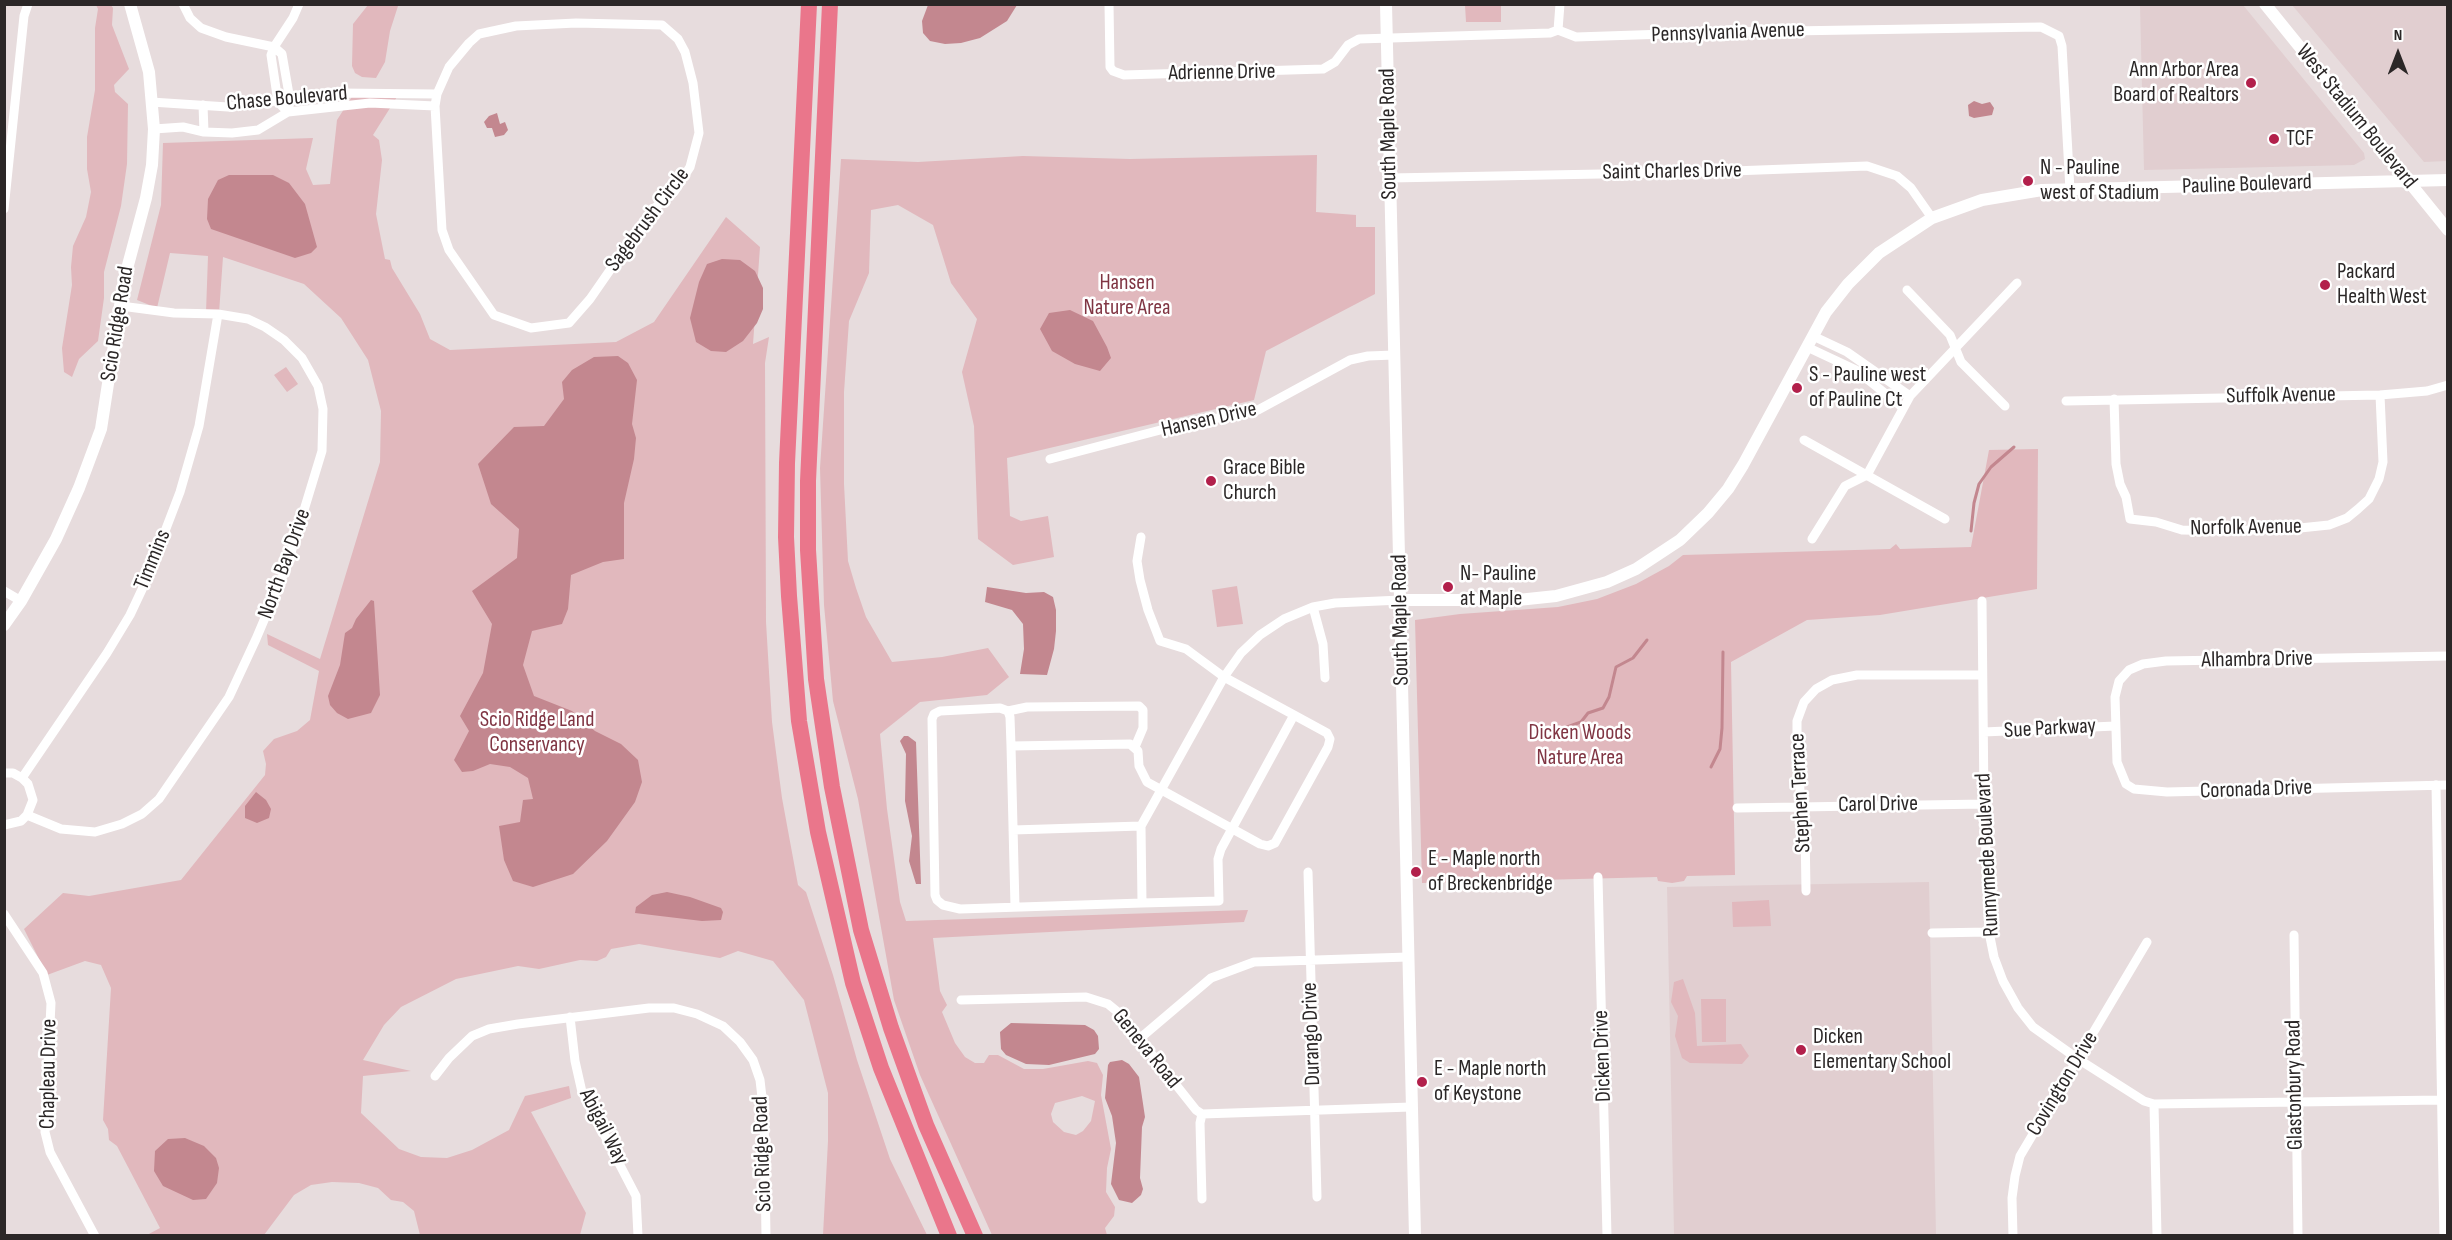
<!DOCTYPE html>
<style>
body{margin:0}
#map{position:relative;width:2452px;height:1240px;overflow:hidden;background:#e7dcdd;font-family:"Sofia Sans Condensed",sans-serif}
canvas{display:block}
.frame{position:absolute;inset:0;border:6px solid #2b2727;pointer-events:none}
.north{position:absolute;left:2368px;top:24px;width:60px;height:60px;-webkit-text-stroke:4px #fff;paint-order:stroke;rotate:0deg;font-size:16px;font-weight:700;line-height:24px;text-align:center;color:#2b2727}
.north::after{content:'';display:block;margin:auto;width:21px;height:27px;background:#2b2727;clip-path:polygon(50% 0,100% 100%,50% 72%,0 100%)}
</style>
<div id="map">
<canvas width="2452" height="1240"></canvas>
<div class="frame"></div>
<div class="north">N</div>
</div>
<script>
const ctx = document.querySelector('canvas').getContext('2d');
ctx.lineJoin = 'round';
function fill(path, color) {
  ctx.fillStyle = color;
  ctx.fill(path, 'evenodd');
}
function poly(rows) {
  const path = new Path2D();
  for (const r of rows) {
    path.moveTo(r[0], r[1]);
    for (let i = 2; i < r.length; i += 2) path.lineTo(r[i], r[i + 1]);
  }
  return path;
}
function stroke(path, color, width, dash) {
  ctx.strokeStyle = color;
  ctx.lineWidth = width;
  ctx.lineCap = dash ? 'butt' : 'round';
  ctx.setLineDash(dash || []);
  ctx.stroke(path);
}
function write(font, color, halo, rows, align = 'center') {
  ctx.font = font + ' "Sofia Sans Condensed",sans-serif';
  ctx.lineWidth = 5;
  ctx.setLineDash([]);
  ctx.textBaseline = 'middle';
  ctx.strokeStyle = halo;
  ctx.fillStyle = color;
  for (const [text, x, y, turn = 0] of rows) {
    ctx.save();
    ctx.translate(x, y);
    ctx.rotate((+turn || 0) * Math.PI / 180);
    ctx.textAlign = isNaN(turn) ? turn : align;
    if (halo) ctx.strokeText(text, 0, 0);
    ctx.fillText(text, 0, 0);
    ctx.restore();
  }
}
const built = poly([
 [2140,5,2243,5,2364,153,2365,159,2354,165,2144,170],
 [2292,5,2447,5,2447,161,2424,162],
 [1929,882,1936,1235,1674,1235,1667,887]
]);
const green = poly([
 [96,5,111,5,113,8,112,25,129,69,114,85,115,92,128,104,127,164,121,206,104,272,104,298,98,341,79,359,72,377,64,372,62,348,72,285,71,267,73,246,86,217,91,192,87,169,87,137,95,90,95,28,98,9],
 [368,5,401,5,398,6,390,31,385,62,376,78,362,77,355,73,352,66,353,24],
 [1465,5,1501,5,1501,22,1466,22],
 [355,92,397,97,373,135,379,140,382,160,376,214,385,259,390,260,392,268,420,314,430,339,450,350,616,342,654,322,726,217,760,247,753,344,769,337,765,363,766,622,772,722,782,798,798,885,806,892,833,975,857,1060,890,1159,927,1235,823,1235,828,1141,828,1093,804,1000,773,961,738,951,720,958,639,944,611,949,606,957,597,961,580,960,539,969,518,966,456,979,401,1007,384,1025,363,1060,411,1071,363,1076,361,1113,399,1149,421,1157,447,1158,472,1150,509,1130,525,1096,569,1086,571,1098,531,1112,586,1213,580,1235,420,1235,414,1211,403,1202,391,1200,378,1188,359,1183,332,1182,311,1185,294,1195,264,1235,147,1235,160,1228,117,1146,109,1140,108,1129,103,1120,111,988,101,965,85,961,47,975,24,929,63,893,89,896,181,880,265,775,266,764,263,751,274,739,297,731,310,720,319,671,268,645,267,634,320,659,380,462,381,411,368,360,341,318,304,284,223,257,219,313,206,312,208,256,170,253,157,308,137,300,161,205,163,143,313,138,306,169,313,185,330,184,337,120],
 [1317,155,1316,212,1356,215,1356,227,1375,227,1375,294,1266,351,1254,400,1007,458,1010,516,1021,521,1048,516,1054,557,1013,565,978,539,974,426,962,372,977,319,951,283,933,225,898,205,871,210,869,273,849,321,844,392,844,484,848,561,856,588,866,617,892,662,942,657,988,648,1009,677,987,695,920,702,880,734,887,809,900,902,906,921,1248,910,1244,922,933,938,940,991,947,1005,942,1012,955,1043,965,1057,975,1063,984,1063,989,1055,998,1055,1024,1069,1043,1069,1088,1061,1097,1063,1103,1075,1101,1095,1111,1149,1107,1168,1106,1192,1115,1207,1114,1216,1105,1228,1107,1235,992,1235,920,1075,894,1000,858,799,833,701,824,605,820,468,841,159,918,162,1023,156,1130,159],
 [1082,1096,1095,1101,1091,1121,1083,1131,1076,1135,1064,1132,1053,1122,1051,1114,1055,1103],
 [286,367,298,384,287,392,274,375],
 [2038,449,2037,589,1880,615,1807,620,1731,662,1735,875,1687,876,1684,881,1672,883,1658,881,1657,877,1422,883,1415,620,1460,614,1558,607,1597,599,1636,584,1669,566,1683,555,1890,549,1896,544,1900,549,1971,547,1989,450],
 [1237,586,1243,624,1217,627,1212,590],
 [1769,900,1771,926,1733,927,1732,902],
 [1683,979,1695,1013,1697,1046,1741,1044,1749,1056,1742,1064,1690,1063,1682,1058,1675,1036,1678,1016,1671,1002,1674,982],
 [1701,999,1726,999,1726,1042,1702,1042]
]);
const water = poly([
 [928,5,928,4,1017,5,1007,21,980,38,961,43,945,44,930,41,923,33,922,21],
 [1974,101,1982,104,1990,102,1994,108,1992,115,1974,118,1969,116,1968,105],
 [497,113,500,124,505,122,508,130,504,135,495,137,492,128,487,128,484,122,489,116],
 [229,175,273,175,289,183,305,204,317,247,311,253,295,258,211,229,207,219,208,199,218,180],
 [722,259,740,260,755,271,763,288,763,309,757,323,743,341,726,352,711,351,696,342,690,318,699,282,707,264],
 [1070,310,1093,321,1107,347,1111,358,1100,371,1075,364,1052,351,1040,329,1049,313],
 [618,356,628,363,637,380,632,424,636,438,634,459,624,503,624,559,603,562,571,575,568,609,562,624,532,631,523,665,534,696,572,711,595,731,621,744,638,760,642,782,635,802,607,841,573,874,533,887,513,881,504,860,499,826,520,822,523,800,533,799,528,778,510,767,490,764,473,771,462,772,454,760,469,731,460,716,483,673,492,624,472,591,517,558,519,529,491,504,478,464,514,427,544,426,564,399,562,382,572,370,594,357],
 [987,587,1026,593,1044,592,1053,597,1056,610,1056,631,1054,649,1047,675,1020,674,1024,649,1023,624,1012,610,985,602],
 [371,600,374,601,380,695,371,713,348,719,337,713,330,705,328,696,340,665,345,633,352,628,356,619],
 [904,736,908,736,916,742,921,884,916,884,909,861,912,836,905,801,906,754,900,741],
 [256,792,266,800,271,809,269,818,257,823,245,818,245,806],
 [667,892,690,897,721,908,723,912,721,920,702,921,635,913,636,907,652,895],
 [1011,1023,1085,1025,1094,1030,1098,1036,1099,1049,1095,1054,1049,1065,1026,1064,1006,1055,1001,1049,1000,1032],
 [1122,1060,1129,1064,1139,1077,1145,1117,1142,1127,1140,1178,1143,1189,1141,1195,1132,1203,1119,1200,1111,1184,1116,1143,1112,1116,1105,1098,1108,1065,1110,1062],
 [185,1138,204,1146,216,1158,219,1168,217,1183,206,1199,193,1200,163,1186,154,1171,155,1151,168,1139]
]);
const stream = poly([
 [1971,531,1974,503,1979,484,1991,467,2014,447],
 [1555,739,1567,727,1581,722,1588,713,1603,708,1609,697,1616,667,1633,658,1647,640],
 [1711,767,1720,749,1722,728,1723,652]
]);
const street = poly([
 [183,4,190,18,201,28,226,37,274,47,293,18,299,4],
 [1109,4,1110,67,1113,71,1124,75,1323,69,1335,62,1348,45,1359,39,1550,33,1558,30,1576,37,1726,32,2041,27,2059,36,2062,46,2070,190],
 [576,23,662,25,678,39,685,52,693,83,699,133,690,167,674,192,651,211,590,299,569,323,531,328,494,315,449,250,442,230,435,106,437,94,449,67,469,43,479,34,516,26,576,23],
 [1558,30,1560,4],
 [274,47,282,54,290,100,288,112,278,102,271,55,274,47],
 [151,102,228,107,338,93,437,94],
 [203,105,204,132],
 [154,129,183,127,204,132,232,133,258,130,288,112,370,103,435,106],
 [1390,178,1706,172,1867,166,1897,176,1911,188,1932,218],
 [4,209,24,16,28,4],
 [1907,290,1950,335,1961,362,2005,406],
 [1813,336,1847,352,1910,396],
 [1807,347,1856,370,1902,407],
 [2114,399,2116,464,2120,484,2126,497,2130,519,2156,522,2182,530,2227,531,2300,528,2329,525,2347,518,2358,509,2369,499,2379,479,2383,462,2380,395],
 [2066,401,2380,395,2427,391,2448,385],
 [1804,440,1945,519],
 [1050,459,1168,428,1258,410,1350,360,1368,356,1394,355],
 [1141,537,1137,561,1140,580,1148,610,1160,641,1186,649,1224,677,1294,715,1221,849,1218,859,1219,901,1142,903,1141,826,1224,677,1241,653,1260,635,1284,619,1313,607,1335,603,1401,600],
 [1812,539,1845,486,1867,475,1910,396,2017,283],
 [4,591,21,601],
 [1982,601,1984,804,1989,932,1994,957,2003,981,2018,1008,2033,1027,2078,1059,2144,1101,2154,1104,2441,1100],
 [1313,607,1323,644,1325,678],
 [2448,656,2166,661,2143,664,2129,670,2119,681,2115,697,2117,762,2126,784,2134,789,2167,792,2448,785],
 [1008,711,1027,707,1139,706,1143,710,1143,728,1135,747],
 [1984,732,2115,726],
 [1011,746,1015,907],
 [4,773,13,773,22,778,28,784,33,800,27,815,21,821,4,825],
 [22,778,107,653,130,615,146,581,180,492,199,426,218,314],
 [2436,785,2444,1236],
 [1737,808,1984,804],
 [27,815,61,829,95,832,122,824,142,814,159,799,229,697,256,639,287,566,322,451,323,409,318,386,302,358,284,340,265,327,248,319,218,314,174,313,121,306],
 [1013,830,1141,826],
 [1308,872,1317,1197],
 [1598,877,1607,1236],
 [1806,891,1805,827,1801,806,1797,745,1797,721,1804,702,1816,689,1832,680,1857,675,1982,675],
 [1142,903,960,909,943,905,937,900,935,895,932,719,934,714,940,711,1000,708,1008,711,1010,717,1011,746,1130,744,1138,751,1139,766,1147,782,1260,844,1268,846,1275,843,1328,747,1330,739,1327,733,1294,715],
 [4,914,43,973,51,1003,45,1132,50,1152,95,1236],
 [1932,933,1989,932],
 [2294,935,2298,1236],
 [961,1000,1086,997,1108,1004,1119,1013,1196,1110,1202,1114],
 [570,1017,575,1061,582,1092,636,1196,638,1236],
 [1138,1040,1211,978,1254,962,1408,957],
 [435,1076,449,1058,472,1036,489,1029,518,1024,649,1008,674,1008,697,1014,723,1026,740,1042,753,1060,760,1080,764,1115,766,1236],
 [2154,1104,2157,1236],
 [1202,1114,1411,1107],
 [1202,1114,1200,1123,1202,1199],
 [2013,1236,2012,1198,2015,1176,2020,1156,2147,942]
]);
const secondary = poly([
 [1386,4,1415,1236],
 [2265,4,2448,230],
 [1401,600,1518,600,1556,596,1607,582,1636,569,1680,540,1708,513,1728,489,1743,465,1826,312,1848,284,1879,253,1932,218,1982,200,2042,190,2448,180],
 [4,625,21,601,56,539,79,488,101,429,124,280,146,198,152,165,154,129,149,72,130,4]
]);
const highway = poly([
 [809,4,787,463,786,537,789,596,799,721,818,832,853,983,881,1068,949,1236],
 [830,4,808,481,808,550,816,679,832,787,861,930,891,1028,926,1125,975,1236]
]);
const markers = [
 [2251,83,6,"#b2204b"],
 [2274,139,6,"#b2204b"],
 [2028,181,6,"#b2204b"],
 [2325,285,6,"#b2204b"],
 [1797,388,6,"#b2204b"],
 [1211,481,6,"#b2204b"],
 [1448,587,6,"#b2204b"],
 [1416,872,6,"#b2204b"],
 [1801,1050,6,"#b2204b"],
 [1422,1082,6,"#b2204b"]
];
const streetNames = [
 ["Pennsylvania Avenue",1728,33,-2],
 ["Adrienne Drive",1222,73,-1],
 ["Chase Boulevard",287,99,-5],
 ["West Stadium Boulevard",2356,117,51],
 ["South Maple Road",1389,134,-91],
 ["Saint Charles Drive",1672,172,-1],
 ["Pauline Boulevard",2247,185,-2],
 ["Sagebrush Circle",648,220,-53],
 ["Scio Ridge Road",118,324,-81],
 ["Suffolk Avenue",2281,396,-1],
 ["Hansen Drive",1209,420,-13],
 ["Norfolk Avenue",2246,528,-1],
 ["Timmins",153,560,-68],
 ["North Bay Drive",285,564,-70],
 ["South Maple Road",1401,620,-91],
 ["Alhambra Drive",2257,660,-1],
 ["Sue Parkway",2050,729,-3],
 ["Coronada Drive",2256,790,-2],
 ["Stephen Terrace",1801,793,-93],
 ["Carol Drive",1878,805,-1],
 ["Runnymede Boulevard",1988,855,-93],
 ["Durango Drive",1312,1034,-92],
 ["Geneva Road",1146,1049,51],
 ["Dicken Drive",1603,1056,-92],
 ["Chapleau Drive",49,1074,-89],
 ["Covington Drive",2063,1084,-59],
 ["Glastonbury Road",2295,1085,-91],
 ["Abigail Way",603,1127,63],
 ["Scio Ridge Road",763,1154,-92]
];
const poiNames = [
 ["Ann Arbor Area",2239,70,"right"],
 ["Board of Realtors",2239,95,"right"],
 ["TCF",2286,139],
 ["N - Pauline",2040,168],
 ["west of Stadium",2040,193],
 ["Packard",2337,272],
 ["Health West",2337,297],
 ["S - Pauline west",1809,375],
 ["of Pauline Ct",1809,400],
 ["Grace Bible",1223,468],
 ["Church",1223,493],
 ["N- Pauline",1460,574],
 ["at Maple",1460,599],
 ["E - Maple north",1428,859],
 ["of Breckenbridge",1428,884],
 ["Dicken",1813,1037],
 ["Elementary School",1813,1062],
 ["E - Maple north",1434,1069],
 ["of Keystone",1434,1094]
];
const parkNames = [
 ["Hansen",1127,283],
 ["Nature Area",1127,308],
 ["Scio Ridge Land",537,720],
 ["Conservancy",537,745],
 ["Dicken Woods",1580,733],
 ["Nature Area",1580,758]
];
fill(built, '#e1ced0');
fill(green, '#e1b8bd');
fill(water, '#c3878f');
stroke(stream, '#c3878f', 3);
stroke(street, '#fff', 9);
stroke(secondary, '#fff', 12);
stroke(highway, '#ea768b', 16);
for (const [x, y, r, color] of markers) {
  const dot = new Path2D();
  dot.arc(x, y, r, 0, 2 * Math.PI);
  ctx.fillStyle = color;
  ctx.fill(dot);
  stroke(dot, '#fff', 2);
}
write('22px', '#2b2727', '#fff', streetNames);
write('22px', '#2b2727', '#fff', poiNames, 'left');
write('22px', '#803543', '#fff', parkNames);
</script>
